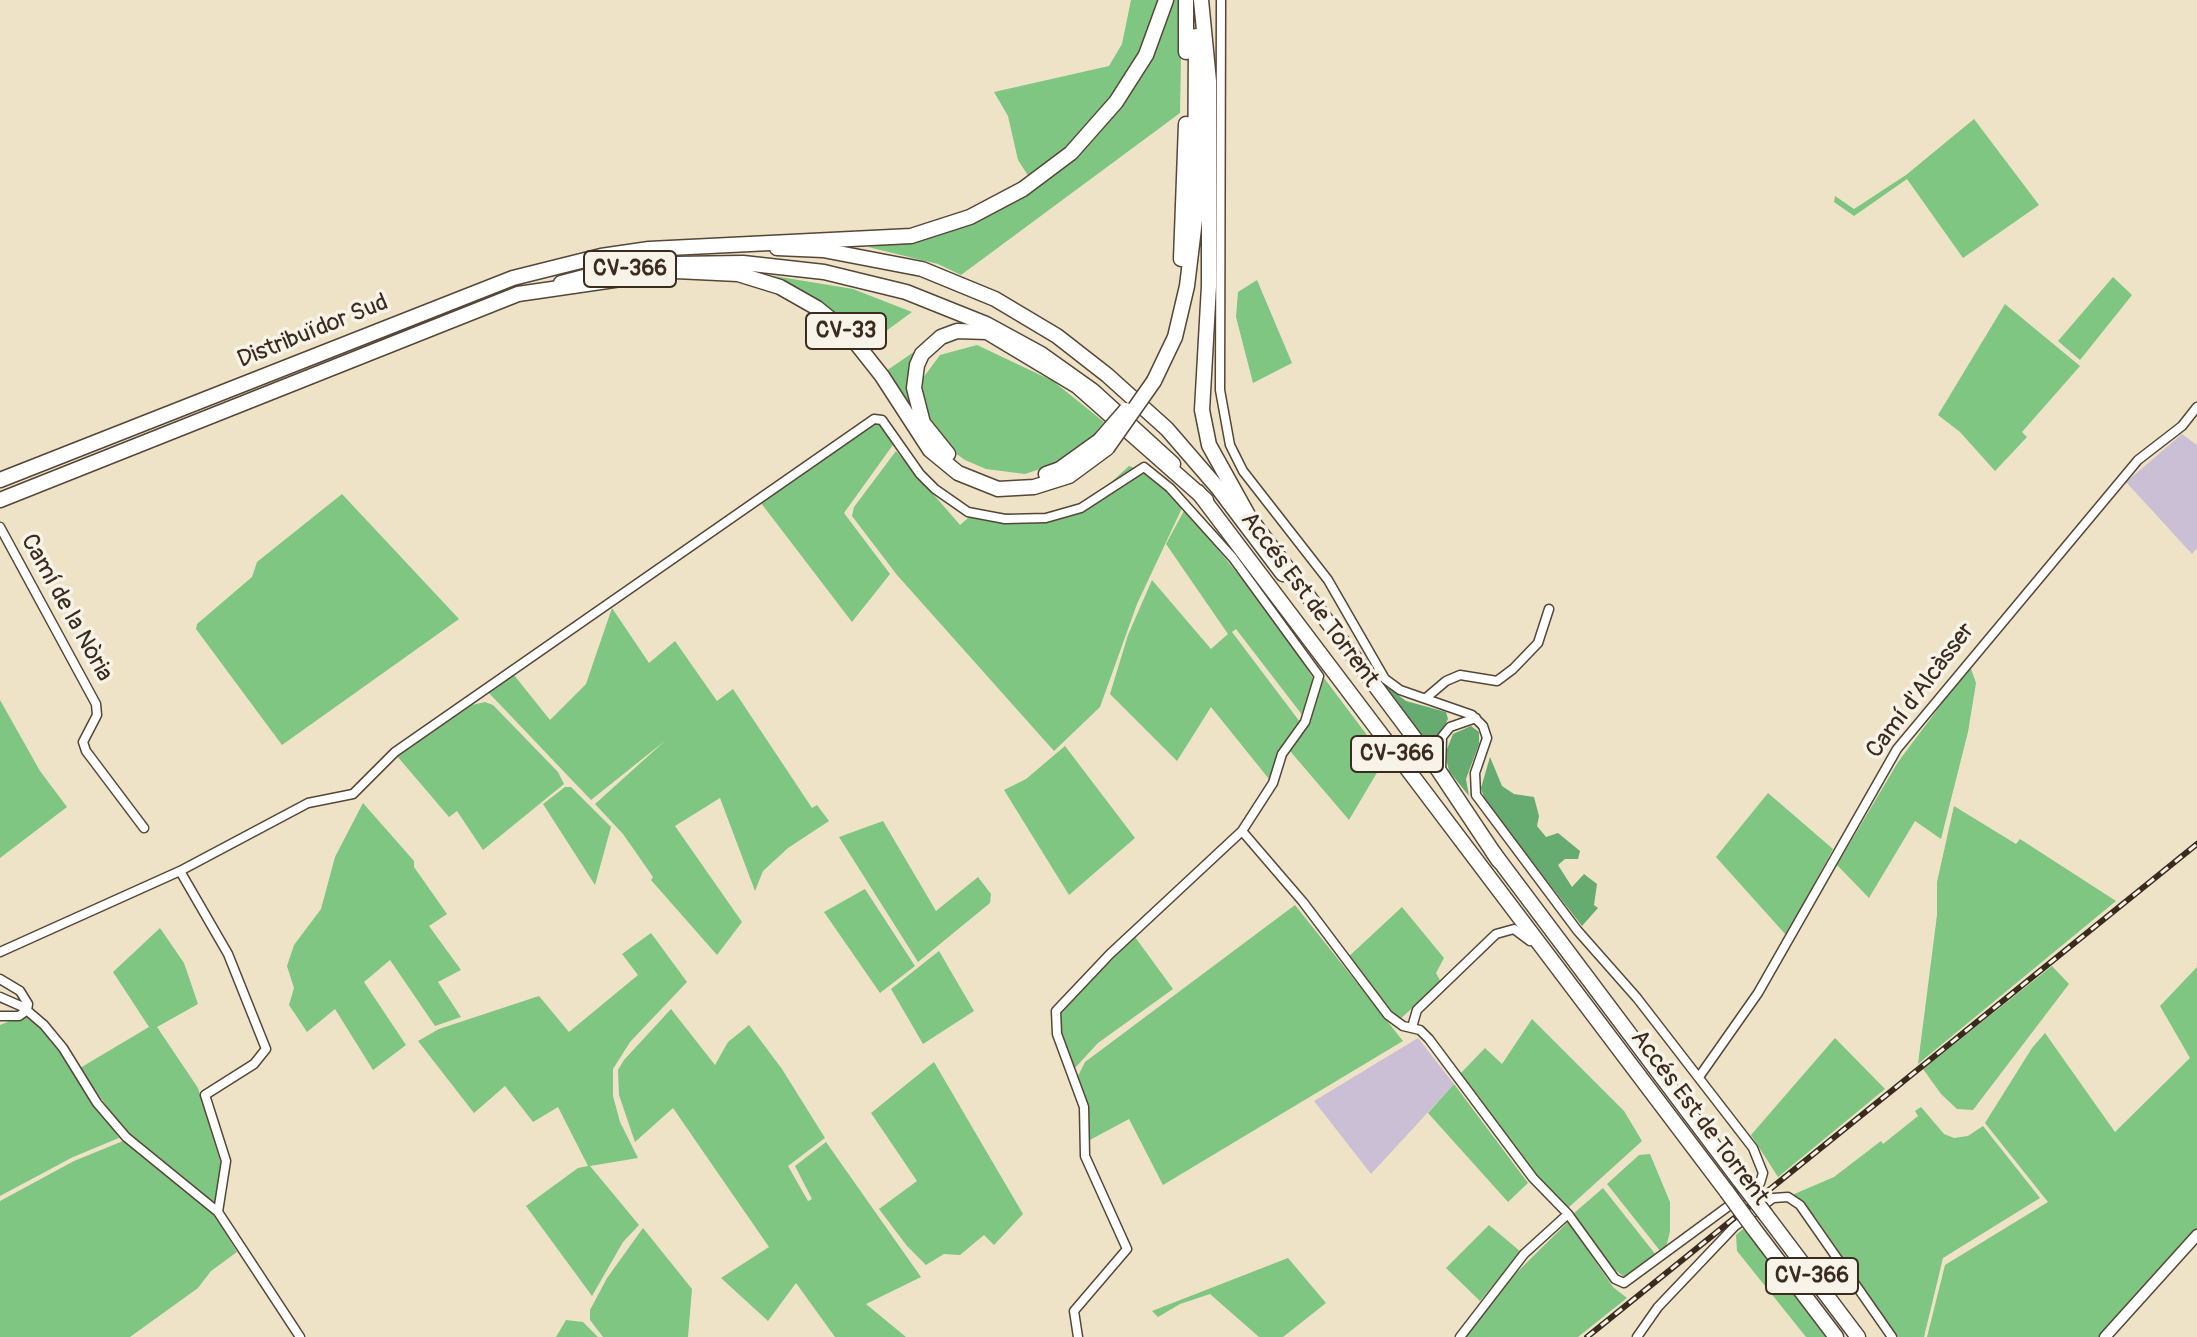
<!DOCTYPE html>
<meta charset="utf-8">
<style>
body{margin:0}
canvas{display:block;background:#eee3c6}
</style>
<canvas width="2197" height="1337"></canvas>
<script>
const ctx = document.querySelector('canvas').getContext('2d');
ctx.lineJoin = 'round';
function fill(path, color) {
  ctx.fillStyle = color;
  ctx.fill(path, 'evenodd');
}
function poly(rows) {
  const path = new Path2D();
  for (const r of rows) {
    path.moveTo(r[0], r[1]);
    for (let i = 2; i < r.length; i += 2) path.lineTo(r[i], r[i + 1]);
  }
  return path;
}
function stroke(path, color, width, dash) {
  ctx.strokeStyle = color;
  ctx.lineWidth = width;
  ctx.lineCap = dash ? 'butt' : 'round';
  ctx.setLineDash(dash || []);
  ctx.stroke(path);
}
function write(font, color, halo, rows, align = 'center') {
  ctx.font = font + ' Pangolin,sans-serif';
  ctx.lineWidth = 7;
  ctx.setLineDash([]);
  ctx.textBaseline = 'middle';
  ctx.strokeStyle = halo;
  ctx.fillStyle = color;
  for (const [text, x, y, turn = 0] of rows) {
    ctx.save();
    ctx.translate(x, y);
    ctx.rotate((+turn || 0) * Math.PI / 180);
    ctx.textAlign = isNaN(turn) ? turn : align;
    if (halo) ctx.strokeText(text, 0, 0);
    ctx.fillText(text, 0, 0);
    ctx.restore();
  }
}
const industrial = poly([
 [2182,434,2197,445,2197,548,2192,554,2126,482],
 [1418,1038,1454,1084,1371,1174,1314,1101]
]);
const green = poly([
 [1131,0,1161,0,1143,47,1115,95,1068,147,1029,177,1018,160,1008,116,994,92,1109,66,1122,44],
 [1172,0,1182,0,1180,113,961,275,938,264,868,247,902,242,1053,174,1154,51],
 [1974,119,2039,205,1963,258,1907,179,1854,216,1834,202,1835,196,1854,209,1906,175],
 [762,274,853,289,912,312,867,345,831,310,798,289],
 [2113,277,2132,295,2080,360,2058,341],
 [1257,280,1292,363,1253,383,1236,317,1238,292],
 [2005,304,2080,366,2022,432,2027,437,1995,471,1960,432,1938,415],
 [924,345,908,378,912,415,886,371],
 [977,345,1053,381,1104,422,1086,443,1061,462,1025,474,986,469,965,460,947,447,926,415,920,382,940,355],
 [880,415,895,442,844,513,890,574,852,622,761,503],
 [896,451,960,525,977,510,1032,516,1081,503,1097,495,1129,466,1151,474,1183,506,1137,604,1100,707,1054,751,897,575,852,516,854,507],
 [342,494,459,619,282,745,196,629,197,624,252,577,257,562],
 [1185,509,1281,627,1314,680,1303,716,1236,629,1232,632,1300,722,1269,779,1211,707,1177,761,1110,694,1128,635,1152,580,1211,649,1228,634,1166,544],
 [612,608,649,663,675,641,717,701,733,689,812,808,817,805,829,821,788,848,763,871,755,891,720,798,675,826,742,922,717,955,651,880,653,877,623,834,595,804,666,740,591,800,488,692,514,675,550,720,586,684],
 [1970,666,1976,683,1968,732,1941,839,1915,821,1869,898,1837,865,1898,762],
 [1324,678,1385,759,1349,820,1290,751],
 [0,700,40,771,67,807,0,858],
 [485,702,493,705,558,772,564,784,483,850,457,811,449,817,397,756,472,705],
 [1065,746,1135,838,1069,895,1004,790,1026,779],
 [565,787,571,787,611,827,595,885,543,804],
 [1768,793,1833,849,1786,935,1716,857],
 [363,803,414,861,414,867,447,914,429,926,461,970,438,982,461,1017,435,1026,390,960,364,982,406,1045,373,1070,335,1009,307,1032,289,1005,294,988,287,966,294,945,321,909,335,857],
 [1954,806,2016,844,2020,839,2116,901,1918,1064,1937,915,1937,882],
 [883,821,936,911,978,877,991,894,990,903,918,962,839,837],
 [865,889,915,966,880,993,824,912],
 [1295,905,1403,1041,1163,1185,1129,1119,1088,1141,1077,1078,1085,1062],
 [1402,907,1444,958,1436,973,1441,982,1398,1021,1346,959],
 [160,928,184,963,198,1004,157,1027,198,1088,221,1164,215,1204,126,1134,80,1068,149,1027,113,972],
 [651,933,687,982,630,1042,613,1069,613,1096,620,1122,638,1158,590,1166,639,1225,623,1242,592,1296,526,1206,578,1168,588,1166,558,1107,533,1122,505,1086,474,1113,418,1041,439,1029,539,996,569,1032,638,975,622,954],
 [1135,937,1173,989,1098,1043,1073,1070,1059,1031,1060,1011],
 [939,951,974,1011,923,1044,891,989],
 [2052,966,2069,984,1973,1110,1957,1109,1941,1094,1923,1069],
 [2197,967,2197,1231,2130,1308,2099,1337,1927,1337,1945,1265,2048,1202,1985,1123,2032,1048,2045,1033,2115,1132,2190,1058,2160,1006],
 [671,1009,715,1065,728,1042,749,1025,782,1069,825,1138,788,1166,808,1201,812,1199,795,1166,826,1142,921,1277,866,1304,906,1337,835,1337,796,1283,768,1321,721,1278,769,1247,673,1108,635,1142,619,1095,618,1070,624,1060],
 [22,1016,28,1016,54,1043,119,1138,73,1157,0,1196,0,1025],
 [1532,1019,1624,1111,1642,1141,1568,1208,1535,1176,1460,1074,1485,1048,1502,1064],
 [1835,1038,1885,1089,1778,1177,1751,1135],
 [934,1062,1023,1214,994,1245,984,1235,960,1255,944,1254,926,1265,907,1246,879,1209,917,1181,871,1113],
 [1454,1084,1528,1183,1508,1202,1428,1113],
 [1921,1107,1944,1134,1954,1138,1968,1136,1983,1126,2040,1198,1943,1258,1924,1337,1898,1337,1816,1218,1792,1195,1834,1177,1881,1141,1883,1144,1918,1116,1915,1111],
 [123,1141,214,1214,237,1252,211,1271,198,1288,130,1337,0,1337,0,1201,74,1161],
 [1650,1154,1670,1202,1670,1231,1666,1248,1661,1252,1607,1184,1639,1155],
 [1603,1188,1656,1255,1624,1277,1597,1255,1573,1214],
 [1568,1222,1613,1287,1627,1298,1578,1337,1463,1337,1508,1281],
 [1489,1225,1521,1252,1480,1301,1446,1268],
 [643,1228,692,1289,688,1337,603,1337,590,1320,590,1310,607,1278],
 [1744,1228,1811,1315,1827,1337,1806,1337,1737,1251,1736,1235],
 [1288,1258,1326,1303,1283,1337,1259,1337,1210,1294,1180,1304,1158,1317,1152,1311],
 [566,1320,583,1322,598,1337,556,1337]
]);
const forest = poly([
 [1378,680,1406,701,1446,712,1448,719,1436,742,1434,754],
 [1471,726,1479,732,1479,744,1466,779,1469,796,1449,771,1445,754,1453,734],
 [1490,757,1502,786,1514,794,1534,797,1539,816,1537,826,1546,837,1558,833,1580,851,1578,859,1565,859,1558,865,1572,887,1584,874,1597,884,1594,905,1598,908,1582,926,1485,801,1481,788]
]);
const minor = poly([
 [1221,0,1220,390,1230,445,1243,471,1328,580,1385,679,1400,690,1472,715,1483,726,1487,738,1475,773,1476,795,1577,930,1637,998,1753,1148,1763,1173,1760,1183,1624,1283,1615,1279,1568,1214,1533,1178,1429,1039,1420,1030,1403,1026,1388,1015,1303,902,1242,831],
 [0,527,96,704,97,715,83,742,86,751,144,828],
 [1426,698,1446,681,1460,675,1497,681,1513,669,1538,643,1549,609],
 [1441,769,1442,737,1450,727,1476,718],
 [180,871,228,954,266,1049,254,1064,205,1095,226,1161,218,1212,300,1337],
 [0,952,180,871,308,803,353,794,395,752,874,419,882,420,920,474,935,489,968,512,1005,519,1046,518,1081,508,1144,467,1170,488,1233,558,1319,676,1305,722,1282,754,1273,783,1242,831,1110,954,1056,1011,1057,1034,1084,1107,1085,1156,1127,1249,1074,1311,1078,1337],
 [0,979,20,991,28,1004,27,1010,19,1016,0,1016],
 [0,997,23,1007,44,1025,63,1048,97,1103,126,1137,218,1212],
 [1412,1027,1417,1010,1496,934,1514,929,1530,941],
 [1699,1077,1758,993,1897,749,2138,460,2182,426,2197,407],
 [1460,1337,1524,1254,1568,1214],
 [1637,1337,1658,1307,1735,1226,1773,1198,1788,1197,1800,1205,1892,1337]
]);
const tertiary = poly([
 [2105,1337,2197,1235]
]);
const primary = poly([
 [777,248,823,250,922,269,995,299,1057,336,1107,375,1167,429,1218,488,1283,574],
 [561,283,603,272,676,264,743,263,824,272,906,292,986,324,1041,354,1093,391,1173,464],
 [1198,492,1727,1192],
 [1493,852,1740,1181],
 [1766,1215,1858,1337],
 [1754,1229,1836,1337]
]);
const trunk = poly([
 [1186,0,1186,52],
 [1201,0,1209,81,1209,286,1202,410,1209,445,1249,517,1439,771,1499,861],
 [1181,259,1186,124],
 [1154,381,1175,337,1187,286,1195,220,1196,36],
 [948,454,923,423,914,388,917,365,922,354,941,337,957,331,987,332,1077,386,1206,500],
 [1046,474,1060,469,1099,441],
 [0,480,513,278,601,256,649,249,911,236,970,217,1023,189,1071,153,1116,102,1146,55,1166,0],
 [0,500,518,294,676,271,738,274,780,287,817,308,848,333,882,376,930,450,958,473,998,489,1034,487,1069,476,1107,448]
]);
const rail = poly([
 [1587,1337,2197,844]
]);
const primaryBridge = poly([
 [1740,1181,1766,1215],
 [1727,1192,1754,1229]
]);
const trunkBridge = poly([
 [1099,441,1126,410],
 [1107,448,1154,381]
]);
const shields = [
 [630,269,92],
 [846,331,80],
 [1397,754,92],
 [1812,1276,92]
];
const shieldNames = [
 ["CV-366",630,269],
 ["CV-33",846,331],
 ["CV-366",1397,754],
 ["CV-366",1812,1276]
];
const streetNames = [
 ["Distribuïdor Sud",313,332,-22],
 ["Accés Est de Torrent",1309,600,53],
 ["Camí de la Nòria",66,608,61],
 ["Camí d'Alcàsser",1921,691,-53],
 ["Accés Est de Torrent",1699,1118,53]
];
fill(industrial, '#cbbfd5');
fill(green, '#7ec682');
fill(forest, '#66ab70');
stroke(minor, '#564637', 11);
stroke(tertiary, '#564637', 13);
stroke(primary, '#564637', 17);
stroke(trunk, '#564637', 17);
stroke(minor, '#fff', 8);
stroke(tertiary, '#fff', 10);
stroke(primary, '#fff', 14);
stroke(trunk, '#fff', 14);
stroke(rail, '#3b2a1e', 6);
stroke(rail, '#f7f3e8', 3, [9]);
stroke(primaryBridge, '#564637', 17, []);
stroke(trunkBridge, '#564637', 17, []);
stroke(primaryBridge, '#fff', 14);
stroke(trunkBridge, '#fff', 14);
for (const [x, y, w] of shields) {
  const box = new Path2D();
  box.roundRect(x - w / 2, y - 18, w, 36, 6);
  ctx.fillStyle = '#f7f3e8';
  ctx.fill(box);
  stroke(box, '#3b2a1e', 2);
}
write('bold 22px', '#3b2a1e', null, shieldNames);
write('24px', '#3b2a1e', '#f7f3e8', streetNames);
</script>
